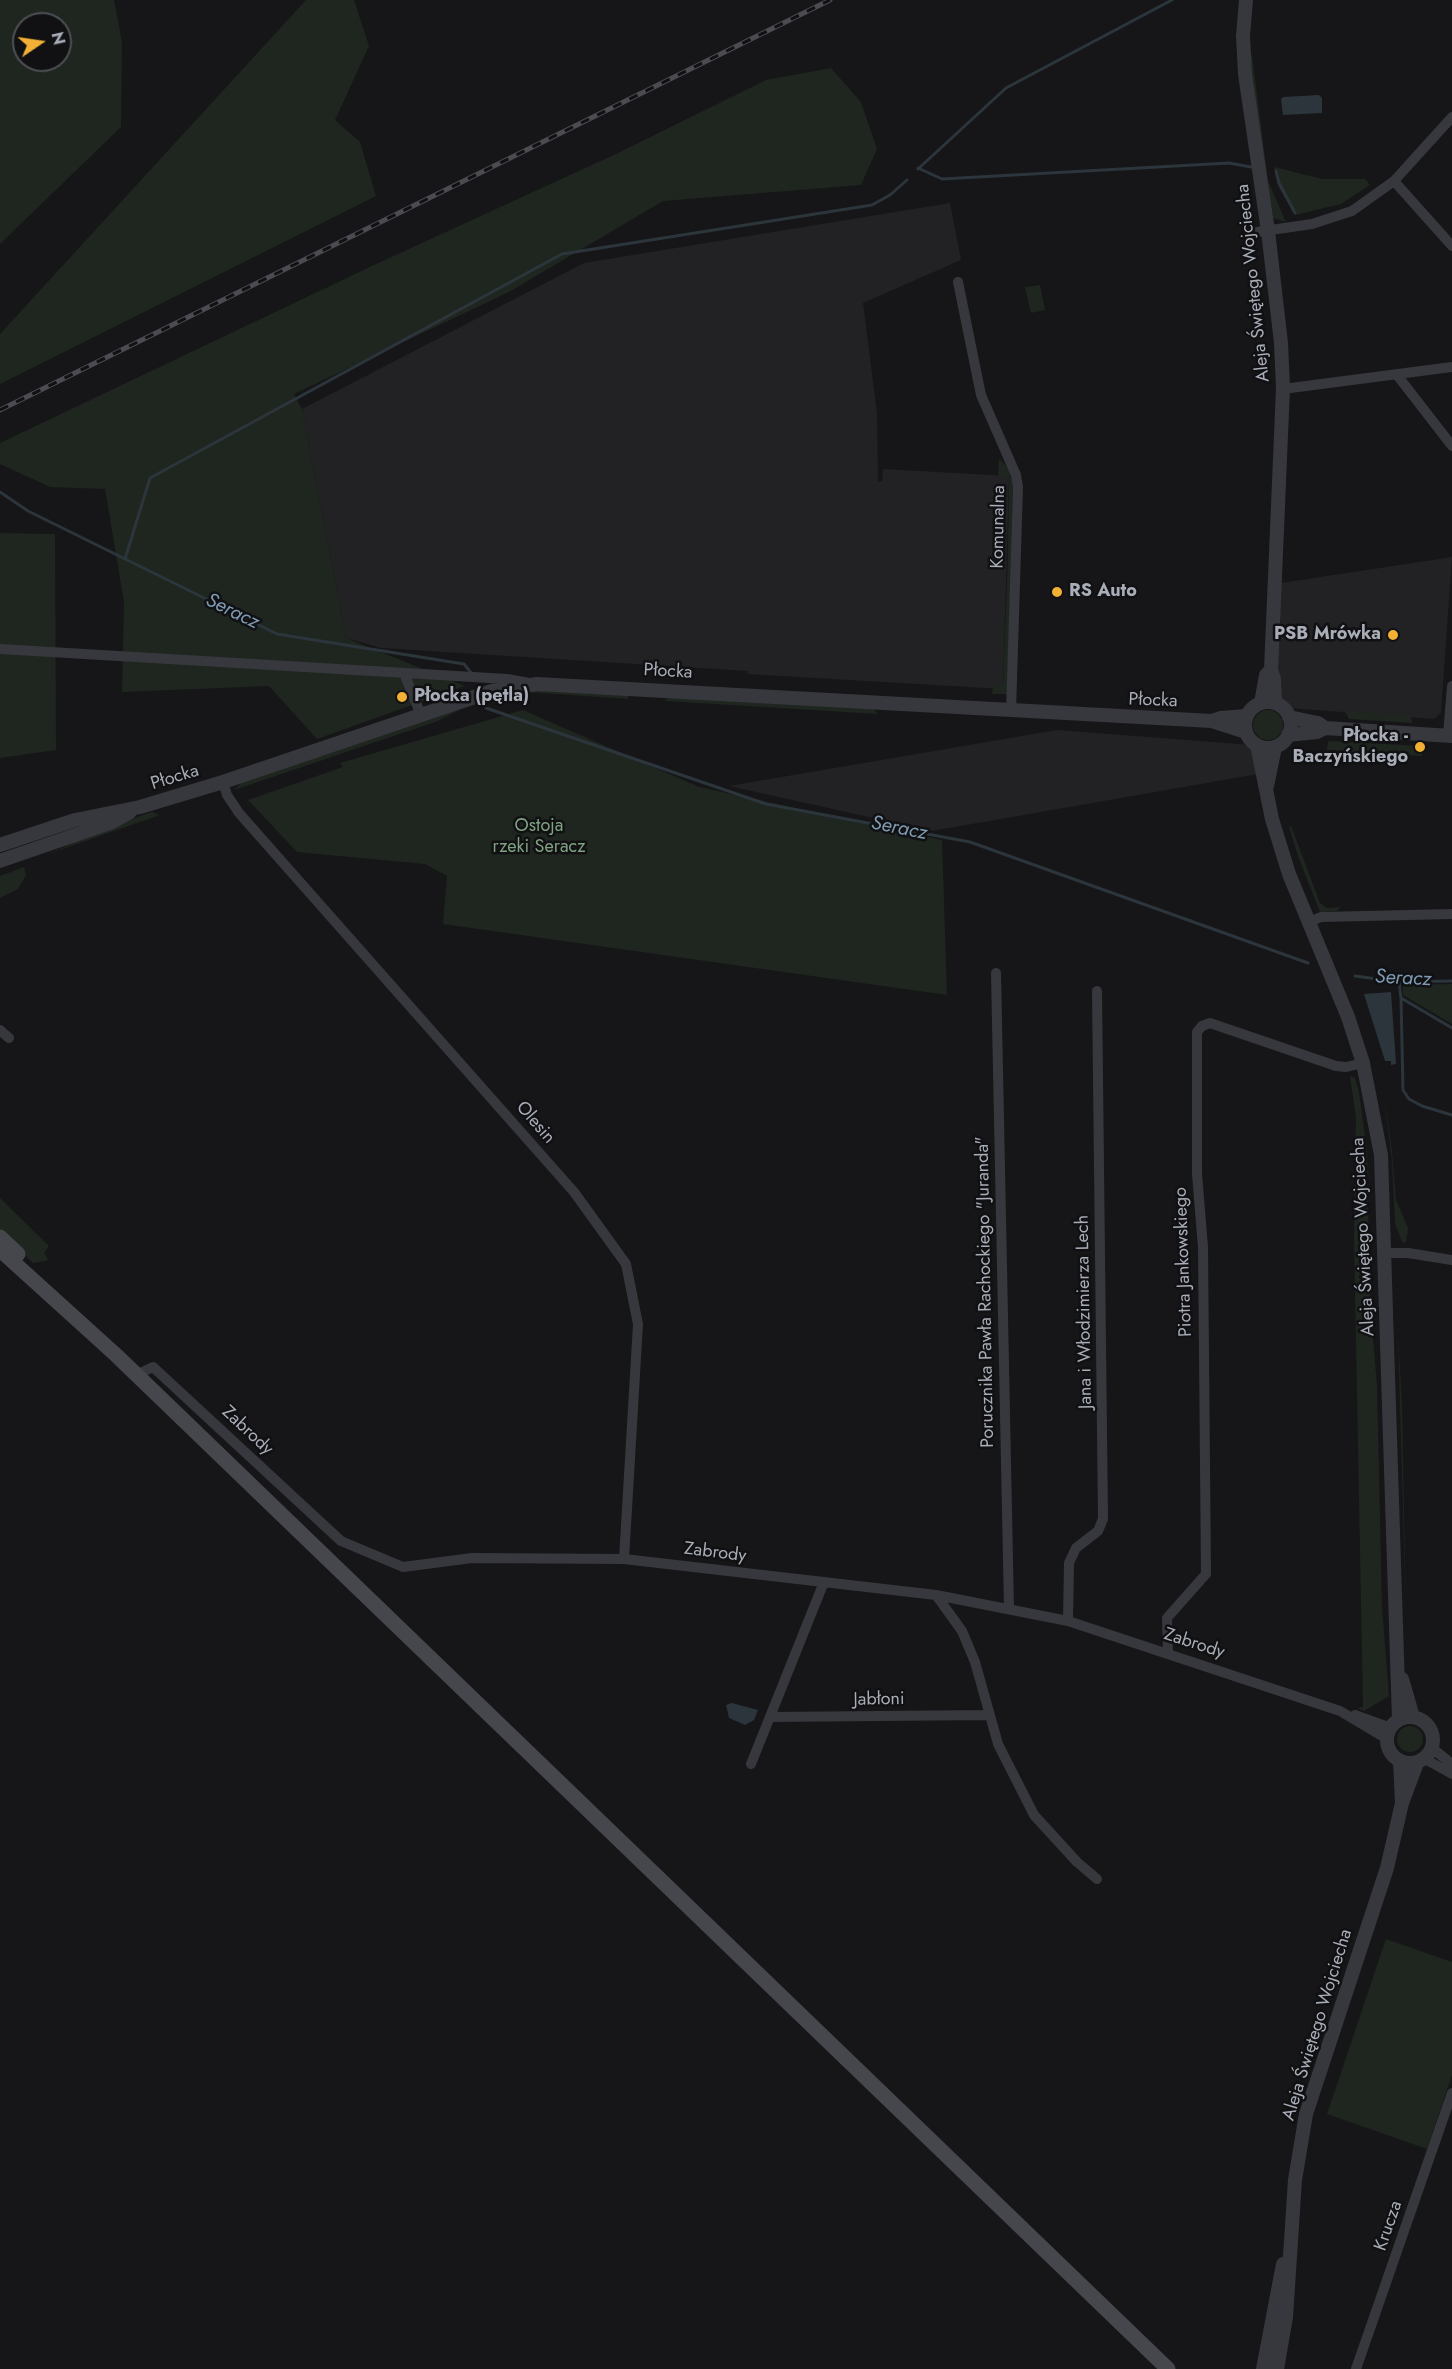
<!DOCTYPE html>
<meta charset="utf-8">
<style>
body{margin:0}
#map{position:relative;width:1452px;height:2369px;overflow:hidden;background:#161618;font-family:Jost,sans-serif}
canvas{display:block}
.north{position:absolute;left:12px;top:12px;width:60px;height:60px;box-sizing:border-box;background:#111113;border:2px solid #4d4f55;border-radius:50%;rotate:77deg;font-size:16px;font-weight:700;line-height:24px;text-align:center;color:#a8adb8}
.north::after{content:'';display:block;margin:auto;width:21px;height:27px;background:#f2b134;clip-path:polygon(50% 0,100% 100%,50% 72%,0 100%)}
</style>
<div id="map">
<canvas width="1452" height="2369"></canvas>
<div class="north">N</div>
</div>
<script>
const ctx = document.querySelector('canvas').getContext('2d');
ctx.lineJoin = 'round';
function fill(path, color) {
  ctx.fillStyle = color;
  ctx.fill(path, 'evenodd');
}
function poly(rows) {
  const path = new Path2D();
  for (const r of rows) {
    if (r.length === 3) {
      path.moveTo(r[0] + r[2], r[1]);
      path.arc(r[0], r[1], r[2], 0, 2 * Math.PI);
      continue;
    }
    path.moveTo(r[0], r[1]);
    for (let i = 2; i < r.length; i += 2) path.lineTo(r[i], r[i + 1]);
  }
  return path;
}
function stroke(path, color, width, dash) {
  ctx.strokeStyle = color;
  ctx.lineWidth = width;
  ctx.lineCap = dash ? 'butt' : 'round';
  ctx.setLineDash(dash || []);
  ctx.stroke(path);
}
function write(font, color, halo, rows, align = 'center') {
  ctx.font = font + ' Jost,sans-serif';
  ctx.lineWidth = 5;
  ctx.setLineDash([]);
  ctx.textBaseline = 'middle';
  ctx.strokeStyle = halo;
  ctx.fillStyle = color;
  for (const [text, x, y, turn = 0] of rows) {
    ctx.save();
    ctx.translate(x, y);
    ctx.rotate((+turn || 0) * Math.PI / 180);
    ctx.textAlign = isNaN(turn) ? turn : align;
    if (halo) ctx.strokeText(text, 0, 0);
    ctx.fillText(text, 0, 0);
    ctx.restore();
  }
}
const built = poly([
 [950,203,961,260,863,303,877,413,878,482,882,481,883,469,1009,476,1003,689,747,674,748,671,381,648,346,638,302,409,584,263],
 [1452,557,1441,713,1434,719,1275,707,1281,583],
 [1057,730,1252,745,1258,774,932,831,729,786]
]);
const green = poly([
 [0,0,114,0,122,42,121,127,0,244],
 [24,24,60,24,60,60,24,60],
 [306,0,354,0,369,46,335,120,360,142,376,196,0,384,0,334],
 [1252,55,1268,181,1286,222,1273,218,1249,57],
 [831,68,861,102,877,149,861,185,663,201,509,292,294,394,302,409,346,638,465,686,317,739,269,686,122,692,124,602,105,489,50,487,0,464,0,443,374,265,618,153,766,80],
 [1274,167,1322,179,1365,179,1370,185,1341,204,1295,215,1278,186],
 [1040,285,1045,310,1031,313,1025,287],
 [999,459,1008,467,1013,484,1007,694,992,694,993,685,1003,685,1008,556,1009,477,998,476],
 [0,533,55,534,56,750,0,758],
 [551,689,628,693,628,699,527,692,503,696,463,708,438,721,234,790,242,782,492,698,526,691],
 [668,697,874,709,878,714,665,701],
 [523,710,699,787,942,840,947,995,443,924,447,876,425,864,297,852,248,800,343,767,340,763],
 [1268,725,15],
 [1345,711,1411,716,1412,723,1349,719],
 [1328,741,1423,746,1422,756,1327,750],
 [152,812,160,815,48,854,111,826],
 [1291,826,1320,903,1327,908,1341,907,1337,911,1320,912,1298,856,1289,827],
 [24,867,26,875,18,889,0,898,0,876],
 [1452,984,1452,1024,1403,995,1403,985],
 [1350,1076,1355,1078,1359,1092,1367,1151,1370,1304,1377,1385,1382,1607,1389,1696,1364,1711,1357,1708,1363,1707,1354,1239,1356,1117],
 [1384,1095,1392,1150,1396,1200,1408,1228,1406,1243,1402,1242,1395,1223,1392,1161],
 [0,1198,49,1246,44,1253,48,1259,46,1261,33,1263,0,1232],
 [1398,1335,1402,1405,1406,1619,1403,1508],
 [1410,1739,13],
 [1386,1939,1452,1962,1452,2075,1427,2149,1327,2114]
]);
const water = poly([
 [1319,95,1322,98,1322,113,1283,115,1281,99,1283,97],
 [1391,992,1396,1064,1391,1065,1391,1061,1385,1061,1364,994],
 [732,1703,758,1710,754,1720,745,1725,729,1718,726,1705]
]);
const stream = poly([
 [918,168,942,179,1229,163,1251,167],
 [918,169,1006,88,1172,0],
 [1276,171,1279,183,1295,213],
 [0,492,28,511,277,634,464,664,472,674],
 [125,559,150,478,562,254,872,205,890,195,907,180],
 [486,708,766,804,970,842,1308,963],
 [1355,976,1399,982,1452,981],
 [1399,982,1401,998,1452,1028],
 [1401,998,1403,1090,1409,1099,1422,1106,1452,1115]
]);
const minor = poly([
 [1394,181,1452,246],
 [1250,233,1312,224,1352,211,1394,181,1452,117],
 [958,282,981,395,1016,475,1018,487,1011,711],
 [1397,375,1452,446],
 [1283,389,1452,367],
 [0,649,507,679,529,683],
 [404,673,421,715],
 [1448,735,1452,686],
 [223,782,227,795,239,813,574,1192,626,1264,638,1324,624,1559],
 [1309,922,1321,917,1452,914],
 [996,973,1009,1609],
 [0,1030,9,1038],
 [1385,1253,1408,1253,1452,1260],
 [136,1375,153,1367,341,1541,403,1567,472,1558,624,1559,936,1595,1068,1621,1340,1711,1387,1739],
 [936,1595,962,1631,975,1662,998,1744,1034,1815,1077,1862,1097,1879],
 [1068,1621,1069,1563,1076,1548,1098,1531,1103,1519,1097,991],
 [1168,1653,1167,1618,1206,1574,1203,1247,1197,1174,1197,1032,1202,1026,1210,1023,1336,1066,1346,1067,1363,1063],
 [1355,1715,1391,1728],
 [770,1717,989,1715],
 [1432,1748,1452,1764],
 [1425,1759,1452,1774],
 [751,1764,824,1582],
 [1356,2369,1452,2093]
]);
const tertiary = poly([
 [1246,0,1243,36,1245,74,1268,231,1281,343,1283,388,1271,670,1274,679,1275,703],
 [1268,725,23],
 [1261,703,1266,675,1271,670],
 [1289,717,1318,723,1325,728,1452,736],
 [1212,721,1221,718,1246,716],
 [1288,735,1317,732,1325,728],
 [1257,745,1272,819,1289,874,1348,1017,1363,1063,1381,1155,1399,1720],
 [1267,786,1275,747],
 [0,845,75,820,140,807,223,782,492,691,537,684,1212,721,1246,732],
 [0,861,110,823,130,812],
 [1402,1679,1413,1717],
 [1410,1740,23],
 [1400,1761,1402,1803],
 [1263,2369,1283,2264],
 [1277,2369,1286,2317,1295,2180,1306,2114,1387,1868,1402,1803,1417,1763]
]);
const secondary = poly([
 [0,1237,18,1254],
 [0,1250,116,1355,1168,2369]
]);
const rail = poly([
 [0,410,830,0]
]);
const markers = [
 [1057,592,6,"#f2b134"],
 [1393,635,6,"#f2b134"],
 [402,697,6,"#f2b134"],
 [1420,747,6,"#f2b134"]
];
const streetNames = [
 ["Aleja Świętego Wojciecha",1254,283,-96],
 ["Komunalna",999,527,-89],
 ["Płocka",668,672,3],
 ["Płocka",1153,701,2],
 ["Płocka",175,778,-17],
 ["Olesin",535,1123,49],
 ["Aleja Świętego Wojciecha",1364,1237,-93],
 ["Piotra Jankowskiego",1184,1262,-92],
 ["Porucznika Pawła Rachockiego \"Juranda\"",986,1292,-91],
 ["Jana i Włodzimierza Lech",1085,1312,-91],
 ["Zabrody",247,1431,43],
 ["Zabrody",715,1553,7],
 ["Zabrody",1194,1644,18],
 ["Jabłoni",879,1700,-1],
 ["Aleja Świętego Wojciecha",1318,2025,-73],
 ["Krucza",1389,2226,-71]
];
const poiNames = [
 ["RS Auto",1069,592],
 ["PSB Mrówka",1381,635,"right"],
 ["Płocka (pętla)",414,697],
 ["Płocka -",1408,737,"right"],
 ["Baczyńskiego",1408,758,"right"]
];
const parkNames = [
 ["Ostoja",539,827],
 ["rzeki Seracz",539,848]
];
const waterNames = [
 ["Seracz",232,612,26],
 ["Seracz",899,829,11],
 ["Seracz",1403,979,3]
];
fill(built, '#222225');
fill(green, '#1e261f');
fill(water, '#2c353c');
stroke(stream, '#2c353c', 3);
stroke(minor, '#37383d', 10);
stroke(tertiary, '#37383d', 14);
stroke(secondary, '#45474d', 15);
stroke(rail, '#4a4c52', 5);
stroke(rail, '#111113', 3, [9]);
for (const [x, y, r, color] of markers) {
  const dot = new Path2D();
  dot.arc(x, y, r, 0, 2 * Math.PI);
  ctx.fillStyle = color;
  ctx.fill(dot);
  stroke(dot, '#111113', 2);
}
write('18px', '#a8adb8', '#111113', streetNames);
write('bold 18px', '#a8adb8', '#111113', poiNames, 'left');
write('18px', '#7fa381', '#111113', parkNames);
write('italic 20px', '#7f9bb3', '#111113', waterNames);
</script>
